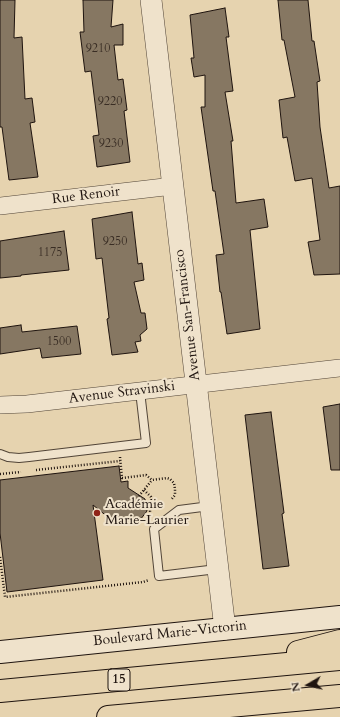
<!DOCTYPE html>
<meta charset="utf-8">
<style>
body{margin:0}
#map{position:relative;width:340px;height:717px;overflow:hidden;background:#e6d3af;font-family:Cardo,serif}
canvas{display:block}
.north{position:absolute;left:288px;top:665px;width:40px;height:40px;-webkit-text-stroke:3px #efe2cb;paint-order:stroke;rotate:261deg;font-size:11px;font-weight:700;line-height:16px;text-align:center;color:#1f140f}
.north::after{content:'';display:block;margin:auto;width:14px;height:18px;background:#1f140f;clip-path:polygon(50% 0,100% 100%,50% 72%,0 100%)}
</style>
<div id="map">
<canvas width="340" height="717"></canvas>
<div class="north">N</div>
</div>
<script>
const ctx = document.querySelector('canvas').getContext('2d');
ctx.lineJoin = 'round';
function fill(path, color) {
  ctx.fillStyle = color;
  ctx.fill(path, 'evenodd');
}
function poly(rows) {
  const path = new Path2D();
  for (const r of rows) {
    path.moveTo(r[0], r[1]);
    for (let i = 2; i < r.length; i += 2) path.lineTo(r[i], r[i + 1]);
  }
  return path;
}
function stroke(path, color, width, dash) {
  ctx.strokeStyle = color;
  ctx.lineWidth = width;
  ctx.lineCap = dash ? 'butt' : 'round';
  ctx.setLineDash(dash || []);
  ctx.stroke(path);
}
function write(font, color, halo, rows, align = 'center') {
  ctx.font = font + ' Cardo,serif';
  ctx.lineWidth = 4;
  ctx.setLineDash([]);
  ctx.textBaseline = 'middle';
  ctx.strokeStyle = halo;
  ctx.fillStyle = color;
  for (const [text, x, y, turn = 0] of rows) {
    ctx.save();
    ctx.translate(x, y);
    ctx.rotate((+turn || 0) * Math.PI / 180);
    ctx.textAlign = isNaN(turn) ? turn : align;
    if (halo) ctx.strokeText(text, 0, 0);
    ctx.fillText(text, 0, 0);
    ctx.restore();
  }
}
const building = poly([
 [0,0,15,0,14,38,22,37,25,99,32,98,35,122,30,123,38,177,9,180,2,127,0,127,0,0],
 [83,0,113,0,111,27,123,24,123,45,114,45,118,80,123,79,127,110,124,111,130,162,97,167,93,136,99,135,91,71,85,72,80,32,84,32,83,0],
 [278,0,308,0,312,41,314,41,320,81,317,82,320,127,329,188,340,186,340,274,314,275,308,242,320,240,312,178,295,181,287,137,283,138,279,100,295,97,284,40,282,40,278,0],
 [225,8,229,37,226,37,233,91,225,92,233,141,231,141,236,203,264,199,268,227,250,230,260,329,227,334,221,292,220,292,216,255,224,254,215,191,213,191,201,107,205,107,205,75,194,77,191,58,194,58,190,15,225,8],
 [132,212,138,264,142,263,144,280,134,282,141,313,145,313,147,329,140,335,141,341,135,342,138,352,112,355,107,319,109,318,102,258,96,259,92,219,132,212],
 [64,231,69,270,21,275,21,276,0,278,0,241,64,231],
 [21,325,22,332,77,326,81,354,42,358,40,348,0,354,0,328,21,325],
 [340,404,340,470,331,470,323,407,340,404],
 [271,412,284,513,282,514,289,566,263,569,245,415,271,412],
 [119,466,121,482,128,481,128,488,145,499,147,511,140,520,114,522,93,505,103,580,7,592,0,533,0,480,119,466]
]);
const path = poly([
 [120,457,122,478,146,475,152,480,167,478,170,479,174,483,175,489,175,495,171,500],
 [36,470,120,461],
 [0,474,21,472],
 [144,490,151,497,152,502,150,511,151,516],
 [139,496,152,480],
 [0,557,5,597,143,582,149,580]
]);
const service = poly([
 [0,454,8,457,19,458,29,457,146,443,140,391],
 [210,506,179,510,154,529,159,576,217,569]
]);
const minor = poly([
 [0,206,173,186],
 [0,405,27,404,340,368]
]);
const tertiary = poly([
 [151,0,225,629]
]);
const secondary = poly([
 [0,652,340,617]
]);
const motorway = poly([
 [298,652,340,641],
 [0,691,340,659],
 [108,717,340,696]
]);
const markers = [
 [97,513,4,"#8f2418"]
];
const numberNames = [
 ["9210",98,49],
 ["9220",110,102],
 ["9230",111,144],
 ["9250",115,242],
 ["1175",50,253],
 ["1500",59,342]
];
const shields = [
 [119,680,22]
];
const shieldNames = [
 ["15",119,680]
];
const streetNames = [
 ["Rue Renoir",86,196,-7],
 ["Avenue San-Francisco",188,315,-97],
 ["Avenue Stravinski",122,393,-7],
 ["Boulevard Marie-Victorin",170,634,-6]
];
const poiNames = [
 ["Académie",105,505],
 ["Marie-Laurier",105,521]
];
fill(building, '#867762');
stroke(building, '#1f140f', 1);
stroke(service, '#514437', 10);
stroke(minor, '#514437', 18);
stroke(tertiary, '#514437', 22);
stroke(secondary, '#1f140f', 24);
stroke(motorway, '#1f140f', 24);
stroke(path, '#1f140f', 2.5, [1, 2]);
stroke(service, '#efe2cb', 8);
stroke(minor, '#efe2cb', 17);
stroke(tertiary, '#efe2cb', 21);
stroke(secondary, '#efe2cb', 22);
stroke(motorway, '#e6d3af', 22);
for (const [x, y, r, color] of markers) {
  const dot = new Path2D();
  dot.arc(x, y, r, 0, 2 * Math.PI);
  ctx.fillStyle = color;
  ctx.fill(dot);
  stroke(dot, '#efe2cb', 1.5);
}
write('12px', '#392d24', null, numberNames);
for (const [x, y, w] of shields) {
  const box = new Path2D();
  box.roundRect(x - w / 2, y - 11, w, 22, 3);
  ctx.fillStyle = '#efe2cb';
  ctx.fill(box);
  stroke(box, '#1f140f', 1);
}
write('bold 13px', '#1f140f', null, shieldNames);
write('14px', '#1f140f', '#efe2cb', streetNames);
write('14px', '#1f140f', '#efe2cb', poiNames, 'left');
</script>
